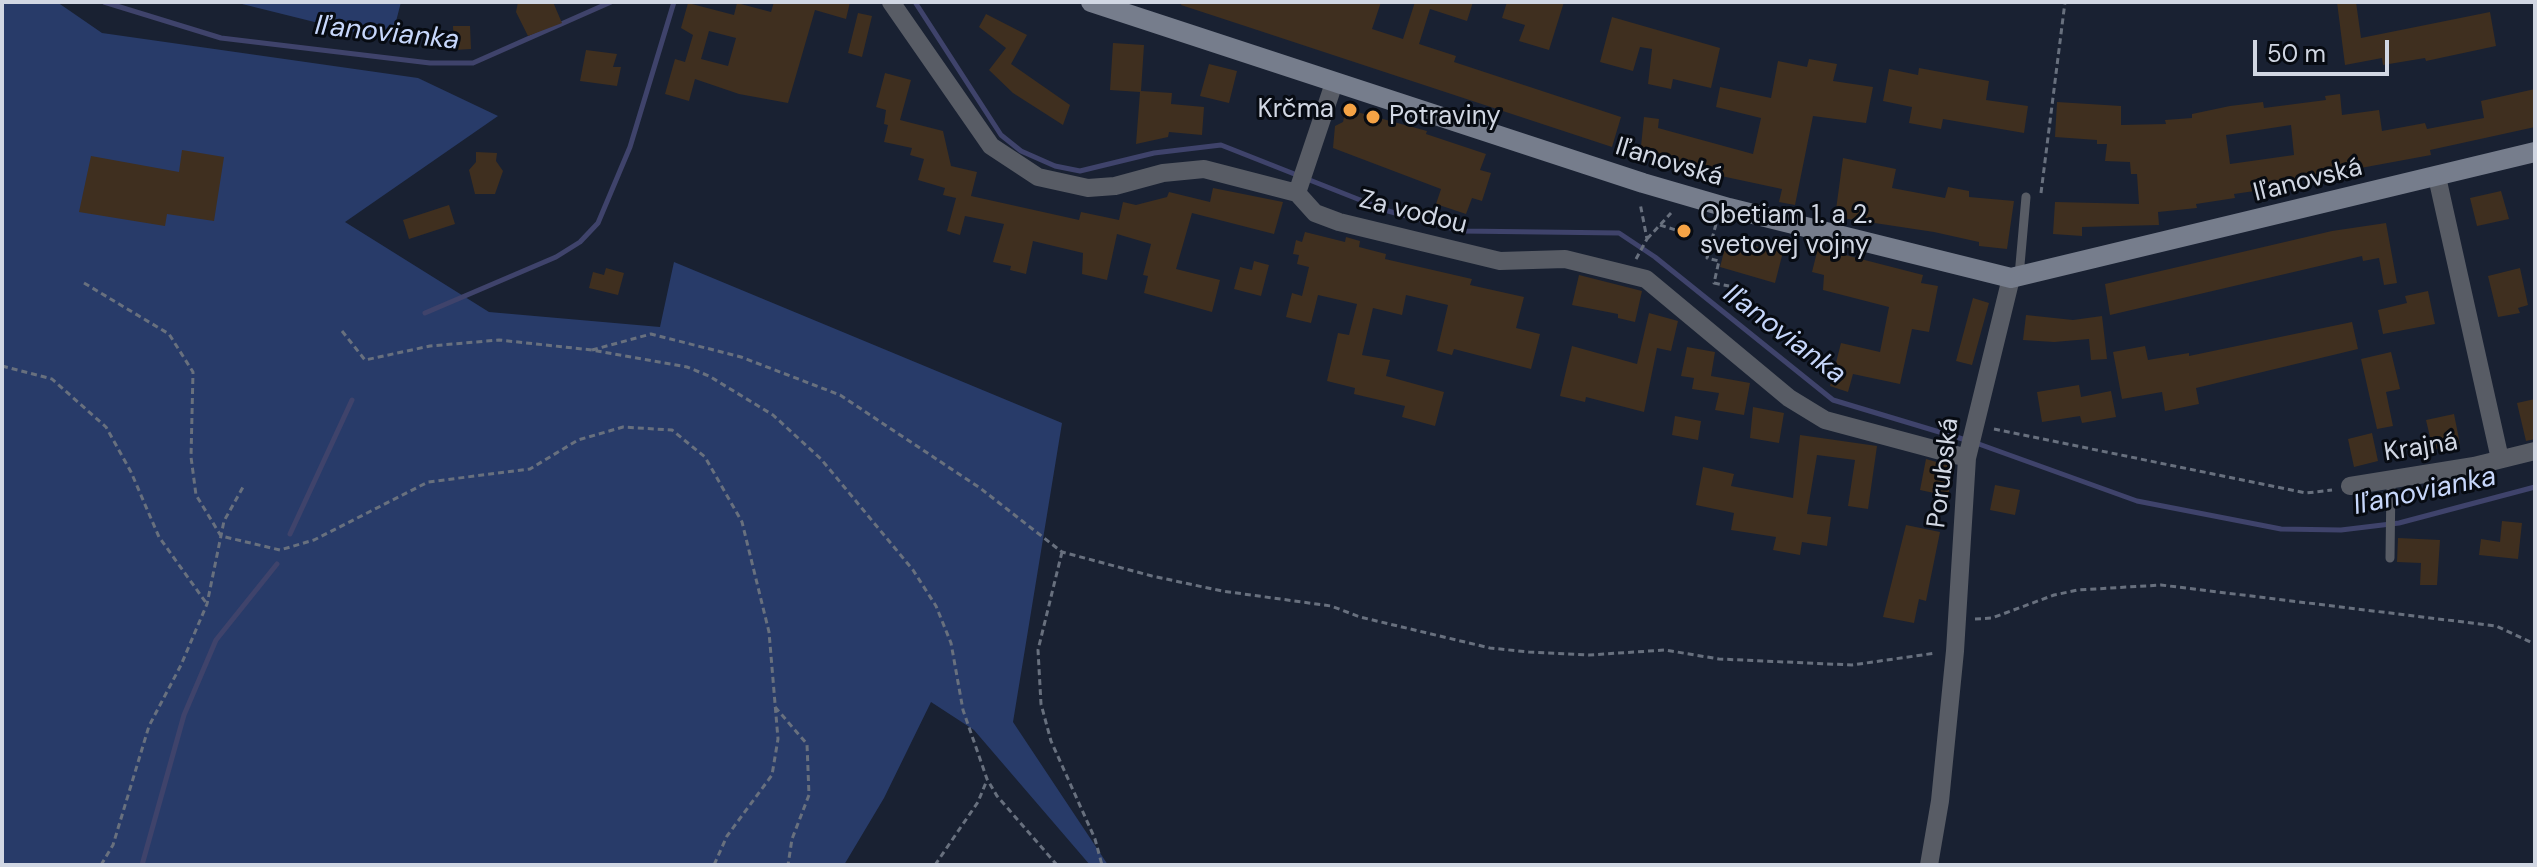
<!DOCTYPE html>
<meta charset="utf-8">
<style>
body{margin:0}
#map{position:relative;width:2537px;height:867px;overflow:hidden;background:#192132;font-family:"DM Sans",sans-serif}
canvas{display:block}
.frame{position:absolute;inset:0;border:4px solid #d1d7e3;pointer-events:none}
.scale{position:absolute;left:2253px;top:40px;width:136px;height:36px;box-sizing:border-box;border:4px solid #d1d7e3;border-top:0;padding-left:10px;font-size:24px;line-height:28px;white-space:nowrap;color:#d1d7e3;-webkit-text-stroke:6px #070b12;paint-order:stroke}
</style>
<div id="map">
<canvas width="2537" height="867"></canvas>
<div class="frame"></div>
<div class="scale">50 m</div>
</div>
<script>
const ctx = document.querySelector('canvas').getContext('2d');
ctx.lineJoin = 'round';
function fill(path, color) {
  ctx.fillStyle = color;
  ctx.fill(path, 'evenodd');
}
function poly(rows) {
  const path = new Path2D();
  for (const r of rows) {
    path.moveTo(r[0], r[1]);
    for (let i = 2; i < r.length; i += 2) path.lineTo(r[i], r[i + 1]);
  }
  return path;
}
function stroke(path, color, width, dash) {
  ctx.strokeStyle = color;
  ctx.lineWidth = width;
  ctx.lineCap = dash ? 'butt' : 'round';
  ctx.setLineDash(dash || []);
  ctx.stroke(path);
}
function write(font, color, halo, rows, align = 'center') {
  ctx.font = font + ' "DM Sans",sans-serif';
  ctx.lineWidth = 6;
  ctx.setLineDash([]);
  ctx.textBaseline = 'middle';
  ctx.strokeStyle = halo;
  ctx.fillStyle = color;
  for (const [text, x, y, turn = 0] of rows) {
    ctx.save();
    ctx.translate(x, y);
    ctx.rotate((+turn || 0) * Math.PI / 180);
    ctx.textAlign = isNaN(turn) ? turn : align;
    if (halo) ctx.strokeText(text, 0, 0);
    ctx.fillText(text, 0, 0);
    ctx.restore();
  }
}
const green = poly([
 [2,2,57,2,102,33,418,78,498,116,345,222,489,312,660,327,674,262,1062,423,1013,722,1108,865,1090,865,974,730,931,702,884,798,844,865,2,865],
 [234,2,401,2,391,41]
]);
const stream = poly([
 [104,2,221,38,430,63,473,63,611,2],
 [915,2,1001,135,1021,151,1055,166,1080,171,1154,153,1221,145,1388,211,1462,231,1619,233,1655,257,1833,400,1966,440],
 [425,313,556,257,580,242,598,223,630,147,674,2],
 [1976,443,2137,501,2281,529,2341,530,2399,523,2535,487],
 [290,534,352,400],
 [142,865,184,715,216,640,277,564]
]);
const building = poly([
 [518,2,553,2,562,23,528,36,516,12],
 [774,2,850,2,846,19,815,10,788,103,739,94,695,79,689,101,665,94,675,59,685,62,693,35,681,28,688,3,734,15,737,3,771,12],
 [709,31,736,38,728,66,701,59],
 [1182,2,1381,2,1372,29,1403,39,1415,2,1473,2,1467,21,1430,9,1419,44,1456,56,1454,62,1621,117,1612,147,1242,25,1181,5],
 [1507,2,1564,2,1549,50,1519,41,1525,25,1502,18],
 [2337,2,2356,2,2361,38,2490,12,2496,46,2426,61,2425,58,2383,65,2382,58,2345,65],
 [858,13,872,16,862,57,848,53],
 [986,14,1027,35,1011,64,1070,105,1063,125,1013,93,989,70,1006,48,979,27],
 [1612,17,1720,48,1711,88,1673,79,1671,89,1648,84,1652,49,1640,47,1633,71,1600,62],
 [453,26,470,26,471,49,454,50],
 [1113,43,1144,45,1141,91,1172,93,1171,104,1204,107,1202,135,1169,132,1168,137,1136,144,1140,92,1110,90],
 [586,50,617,54,613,67,621,67,617,86,580,81],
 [1809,59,1837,64,1833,81,1873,87,1866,123,1813,116,1795,205,1779,202,1782,189,1665,164,1666,159,1640,156,1644,117,1659,119,1658,128,1753,154,1761,118,1716,107,1720,87,1771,98,1778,61,1807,67],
 [1209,64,1237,71,1229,103,1200,96],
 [1919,68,1989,81,1986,100,2028,106,2024,133,1943,119,1941,129,1909,123,1912,107,1883,101,1889,69,1918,75],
 [885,73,911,80,900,120,943,131,951,166,977,172,971,196,1079,220,1081,212,1119,220,1123,202,1136,205,1167,197,1169,192,1210,202,1213,188,1283,202,1274,234,1192,213,1176,269,1220,280,1212,312,1144,293,1148,276,1143,275,1151,244,1117,234,1107,280,1082,274,1083,253,1033,241,1026,274,1010,270,1011,266,993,262,1004,224,965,216,960,235,947,231,956,198,943,195,945,188,918,180,924,159,910,155,912,148,884,142,888,125,884,124,886,110,876,107],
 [2535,89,2535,127,2430,150,2431,155,2274,184,2275,188,2234,194,2235,198,2196,204,2197,208,2158,212,2159,225,2082,227,2082,236,2053,234,2055,202,2139,204,2137,174,2131,174,2130,162,2105,161,2107,144,2097,144,2097,140,2055,137,2057,102,2121,106,2121,125,2166,124,2165,120,2192,118,2192,114,2230,106,2263,102,2264,108,2326,100,2325,96,2340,94,2342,115,2379,110,2382,131,2425,123,2427,129,2484,118,2481,101],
 [2291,125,2294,155,2230,164,2226,135],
 [1346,109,1427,131,1426,134,1486,154,1480,170,1491,173,1482,201,1472,198,1466,214,1436,204,1441,189,1333,148,1335,126,1343,122],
 [182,150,224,157,214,221,167,214,165,226,79,212,91,156,179,172],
 [476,152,497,153,496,161,503,171,495,194,475,194,469,170,476,162],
 [1843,158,1896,169,1892,188,1945,198,1948,187,1969,191,1969,197,2014,201,2007,249,1979,246,1979,242,1934,232,1835,217],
 [2501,191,2509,219,2477,226,2470,198],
 [449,205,455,224,409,239,403,220],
 [2386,223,2397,283,2384,285,2379,258,2363,261,2362,256,2110,315,2105,284,2332,231],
 [1305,232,1345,242,1346,237,1360,241,1359,247,1386,254,1385,259,1472,279,1470,285,1524,297,1516,328,1540,334,1531,369,1454,349,1452,355,1437,351,1448,305,1406,295,1402,315,1373,308,1362,355,1390,360,1386,376,1444,392,1435,426,1402,417,1405,406,1354,394,1355,388,1327,381,1338,333,1349,335,1357,304,1318,295,1311,323,1286,317,1292,293,1302,296,1309,267,1297,264,1299,255,1293,254,1296,240,1302,242],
 [1727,240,1783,252,1775,283,1720,267],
 [1818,248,1923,275,1921,283,1938,286,1929,332,1912,329,1900,384,1853,374,1848,392,1830,386,1841,343,1880,352,1889,307,1823,290,1824,275,1812,272],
 [1254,261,1269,265,1261,296,1234,289,1240,267,1252,270],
 [606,268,624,273,618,295,589,288,593,272,604,275],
 [2520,268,2528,305,2518,308,2520,313,2498,317,2488,276],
 [1579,275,1642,291,1635,322,1618,318,1618,314,1572,305],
 [2428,291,2435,324,2383,334,2378,310,2407,303,2405,296],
 [1973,298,1989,303,1972,365,1956,361],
 [1649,313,1678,321,1671,351,1657,348,1644,412,1586,397,1585,402,1560,396,1572,346,1637,364],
 [2026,315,2073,320,2102,316,2107,359,2091,360,2089,339,2054,342,2023,340],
 [2352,322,2358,349,2196,388,2199,404,2165,411,2162,392,2122,399,2113,352,2145,346,2148,360,2189,353,2189,356],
 [1687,347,1715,352,1711,376,1750,383,1744,415,1715,410,1719,393,1692,389,1694,378,1681,376],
 [2391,352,2400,389,2386,392,2393,426,2377,429,2361,359],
 [2079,385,2081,397,2111,391,2116,417,2082,423,2080,416,2042,422,2037,392],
 [2535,399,2535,439,2526,441,2517,403],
 [1753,407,1784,413,1779,443,1750,438],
 [2454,414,2460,444,2433,450,2426,420],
 [1675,416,1701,421,1698,440,1672,435],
 [2372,433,2378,461,2354,467,2348,439],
 [1800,435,1877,446,1868,509,1848,506,1855,460,1817,455,1807,514,1831,517,1827,546,1802,542,1800,555,1773,550,1776,537,1731,530,1734,513,1696,505,1703,467,1734,474,1731,486,1793,498],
 [1926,459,1954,467,1948,496,1920,490],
 [1995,485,2020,490,2015,515,1990,510],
 [2502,521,2522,523,2518,559,2479,555,2481,539,2500,542],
 [1906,525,1940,532,1926,601,1919,599,1914,623,1883,617],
 [2398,538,2440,540,2437,585,2420,585,2421,563,2397,562]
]);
const path = poly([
 [2041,193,2065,2],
 [1716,224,1707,258,1719,261,1714,283,1729,286],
 [1660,225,1679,231],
 [1647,239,1671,213],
 [1636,259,1647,239,1640,203],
 [84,283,169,334,193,372,191,457,196,495,221,536,280,550,314,540,428,482,530,469,578,440,623,427,672,430,705,457,742,522,769,632,778,739,772,775,727,836,714,865],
 [342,331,365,360,430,346,499,340,592,350,687,367,709,376,773,415,821,459,913,570,936,606,951,643,963,710,987,779,997,796,1057,865],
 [592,350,651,334,741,357,840,395,980,488,1062,552,1152,576,1222,591,1331,606,1360,617,1490,648,1529,652,1589,655,1665,650,1719,659,1852,665,1936,653],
 [2,366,52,379,106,427,131,472,159,537,207,604],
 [1994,429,2306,493,2332,490],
 [1062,552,1038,650,1041,704,1051,741,1095,839,1102,865],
 [1975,619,1992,618,2054,595,2078,590,2161,585,2496,626,2535,644],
 [775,707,807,744,809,795,792,839,788,865],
 [101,865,113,845,149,726,181,665,207,604,224,521,243,487],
 [935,865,978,802,987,780]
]);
const lane = poly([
 [2019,276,2026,197],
 [2390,558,2391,481]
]);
const street = poly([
 [891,2,991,146,1038,177,1088,188,1115,186,1163,173,1204,169,1297,193,1315,213,1339,222,1500,261,1565,259,1646,279,1789,398,1825,420,1967,458],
 [2437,177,2500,459],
 [1297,193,1334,83],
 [2350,486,2474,466,2535,451],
 [1929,865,1940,801,1955,651,1967,458,2011,278]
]);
const secondary = poly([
 [1091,2,1643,183,1729,208,2011,278,2535,152]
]);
const markers = [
 [1350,110,8,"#f5a345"],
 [1373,117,8,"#f5a345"],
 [1684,231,8,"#f5a345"]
];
const poiNames = [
 ["Krčma",1334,110,"right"],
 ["Potraviny",1389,117],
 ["Obetiam 1. a 2.",1700,216],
 ["svetovej vojny",1700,246]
];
const streetNames = [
 ["Iľanovská",1669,163,17],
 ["Iľanovská",2308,181,-14],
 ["Za vodou",1413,213,14],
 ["Krajná",2421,448,-9],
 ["Porubská",1944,473,-83]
];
const waterNames = [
 ["Iľanovianka",387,34,6],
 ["Iľanovianka",1784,335,37],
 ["Iľanovianka",2425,492,-12]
];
fill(green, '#283b69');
stroke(stream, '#3f436b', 5);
fill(building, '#3f2f1f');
stroke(path, '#68707e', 3, [6, 4]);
stroke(lane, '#585c65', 9);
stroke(street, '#585c65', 18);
stroke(secondary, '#767d8c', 20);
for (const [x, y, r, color] of markers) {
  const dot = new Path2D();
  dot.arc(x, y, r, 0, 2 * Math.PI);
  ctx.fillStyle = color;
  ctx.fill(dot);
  stroke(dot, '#070b12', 3);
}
write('26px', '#d1d7e3', '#070b12', poiNames, 'left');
write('26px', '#d1d7e3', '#070b12', streetNames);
write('italic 28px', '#c7d7fb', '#070b12', waterNames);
</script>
